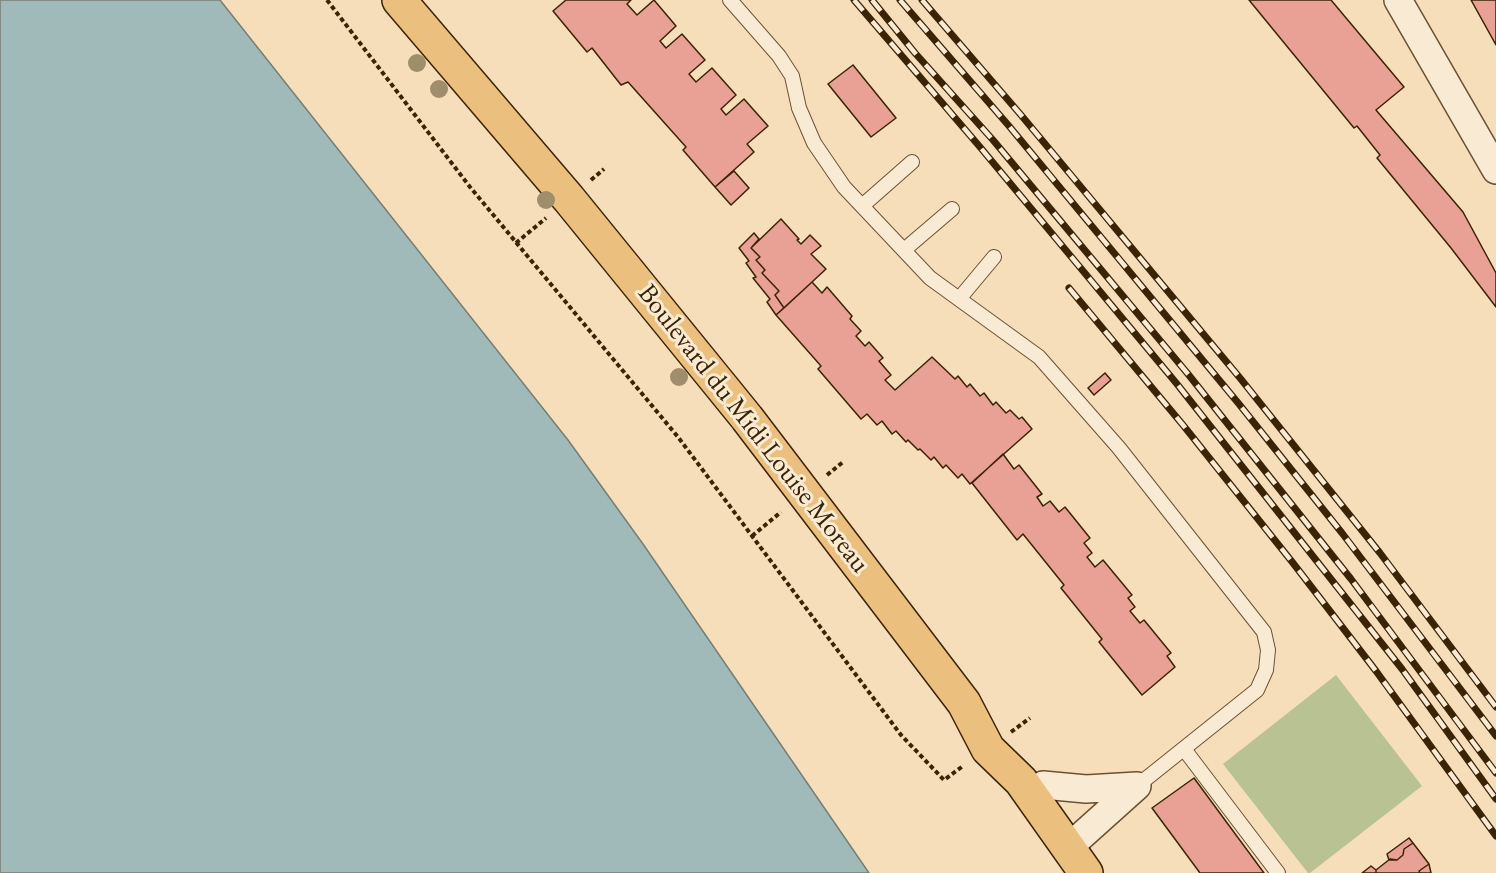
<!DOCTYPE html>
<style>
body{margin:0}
canvas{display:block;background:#f6debb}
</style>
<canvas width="1496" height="873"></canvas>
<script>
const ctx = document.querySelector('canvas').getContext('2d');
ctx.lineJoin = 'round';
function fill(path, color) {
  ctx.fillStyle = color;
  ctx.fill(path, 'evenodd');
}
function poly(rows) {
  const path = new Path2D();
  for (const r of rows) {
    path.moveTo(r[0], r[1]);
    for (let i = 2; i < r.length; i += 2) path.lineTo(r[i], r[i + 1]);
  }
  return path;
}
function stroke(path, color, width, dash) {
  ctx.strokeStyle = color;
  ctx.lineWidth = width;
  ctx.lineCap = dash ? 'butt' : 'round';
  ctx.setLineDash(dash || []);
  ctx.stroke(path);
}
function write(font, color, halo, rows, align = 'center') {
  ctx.font = font + ' "EB Garamond",serif';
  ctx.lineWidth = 6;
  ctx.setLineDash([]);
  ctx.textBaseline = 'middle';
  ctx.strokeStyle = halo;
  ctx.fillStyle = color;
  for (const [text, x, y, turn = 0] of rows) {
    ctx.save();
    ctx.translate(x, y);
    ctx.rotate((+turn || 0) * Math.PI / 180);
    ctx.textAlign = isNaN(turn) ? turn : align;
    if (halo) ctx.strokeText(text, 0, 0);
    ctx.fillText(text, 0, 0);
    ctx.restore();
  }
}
const green = poly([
 [1336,675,1422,786,1310,873,1308,873,1223,764]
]);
const water = poly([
 [0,0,220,0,568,440,643,544,869,873,0,873,0,0]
]);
const building = poly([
 [566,0,631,0,627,4,637,15,654,0,676,26,660,41,666,48,682,34,705,60,689,74,696,82,712,68,736,95,721,109,726,115,744,99,768,126,747,144,754,152,715,187,683,150,686,147,628,82,621,85,592,48,587,52,553,11,566,0],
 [1249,0,1331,0,1404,87,1376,110,1463,212,1496,273,1496,307,1451,248,1377,158,1380,155,1357,126,1354,128,1249,0],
 [1471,0,1496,0,1496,45,1471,0],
 [853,65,896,118,871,137,828,84,853,65],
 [734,171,749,188,731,205,715,187,734,171],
 [781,219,799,239,797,240,801,244,810,235,821,246,811,254,826,269,784,308,775,295,779,291,762,273,765,270,756,260,760,257,751,248,781,219],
 [754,233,759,239,751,248,760,257,756,260,765,270,762,273,779,291,775,295,784,308,776,315,767,302,770,299,753,278,756,277,746,263,749,261,739,248,754,233],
 [812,282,822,293,827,287,852,316,850,319,861,331,856,336,865,346,869,342,883,358,879,361,891,375,885,380,895,390,932,357,955,379,958,376,967,387,970,384,980,396,984,393,993,405,996,402,1006,413,1010,410,1019,419,1022,417,1032,429,970,484,962,474,958,478,946,465,943,468,934,457,931,460,920,449,918,450,908,440,906,442,896,431,892,434,882,421,877,425,867,414,861,419,818,369,821,366,776,315,812,282],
 [1105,373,1111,380,1094,395,1088,388,1105,373],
 [1003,454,1014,469,1019,465,1042,494,1037,497,1043,506,1050,501,1059,512,1065,507,1090,538,1084,543,1092,553,1087,557,1095,567,1103,560,1132,595,1128,598,1135,607,1130,611,1140,623,1144,620,1171,653,1167,656,1175,667,1142,695,1099,642,1102,639,1061,588,1064,585,1023,534,1017,540,972,483,1003,454],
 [1194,778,1264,873,1200,873,1152,808,1194,778],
 [1409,838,1413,843,1404,849,1403,855,1397,860,1389,860,1387,854,1409,838],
 [1413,843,1429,864,1419,871,1420,873,1376,873,1376,870,1390,859,1397,860,1403,855,1404,849,1413,843],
 [1429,864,1431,873,1420,873,1419,871,1429,864],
 [1371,866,1376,870,1376,873,1362,873,1371,866]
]);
const path = poly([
 [327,0,470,187,678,437,901,735,944,780,963,766],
 [591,180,604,169],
 [516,243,546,218],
 [827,475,843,462],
 [752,536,781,512],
 [1011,732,1030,718]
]);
const lane = poly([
 [730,0,779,56,792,76,799,108,814,143,844,187,930,278,1039,357,1119,448,1264,632,1268,650,1266,670,1257,690,1137,786],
 [862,206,912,162],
 [904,250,952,209],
 [959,299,994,257],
 [1184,749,1278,873]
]);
const street = poly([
 [1398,0,1496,170],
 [1043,785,1086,789,1137,786],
 [1069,847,1137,786]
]);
const primary = poly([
 [399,0,569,199,747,418,964,703,988,749,1021,781,1086,873]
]);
const rail = poly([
 [854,0,980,147,1177,384,1402,669,1496,799],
 [872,0,915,53,993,140,1188,374,1351,579,1496,773],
 [900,0,1009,126,1239,404,1342,533,1496,736],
 [922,0,1021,115,1240,378,1380,553,1496,707],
 [1069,288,1183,425,1293,563,1376,671,1496,836]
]);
const trees = [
 [417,63],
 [439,89],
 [546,200],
 [679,377]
];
const streetNames = [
 ["Boulevard du Midi Louise Moreau",753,429,52]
];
fill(green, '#b8c293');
fill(water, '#a0baba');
stroke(water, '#787e72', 1.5);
fill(building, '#e8a194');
stroke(building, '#3b2306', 1.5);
stroke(lane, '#6a5233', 16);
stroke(street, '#6a5233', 30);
stroke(primary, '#3b2306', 36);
stroke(path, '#3b2306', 4, [4.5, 3]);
stroke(lane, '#f9ead3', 14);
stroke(street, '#f9ead3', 27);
stroke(primary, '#ebbf7e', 33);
stroke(rail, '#3b2306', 7);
stroke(rail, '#f9ead3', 4.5, [14]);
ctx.fillStyle = '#a08d6b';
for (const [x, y] of trees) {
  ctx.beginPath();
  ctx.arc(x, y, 9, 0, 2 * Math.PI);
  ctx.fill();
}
write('27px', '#3b2306', '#f9ead3', streetNames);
</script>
